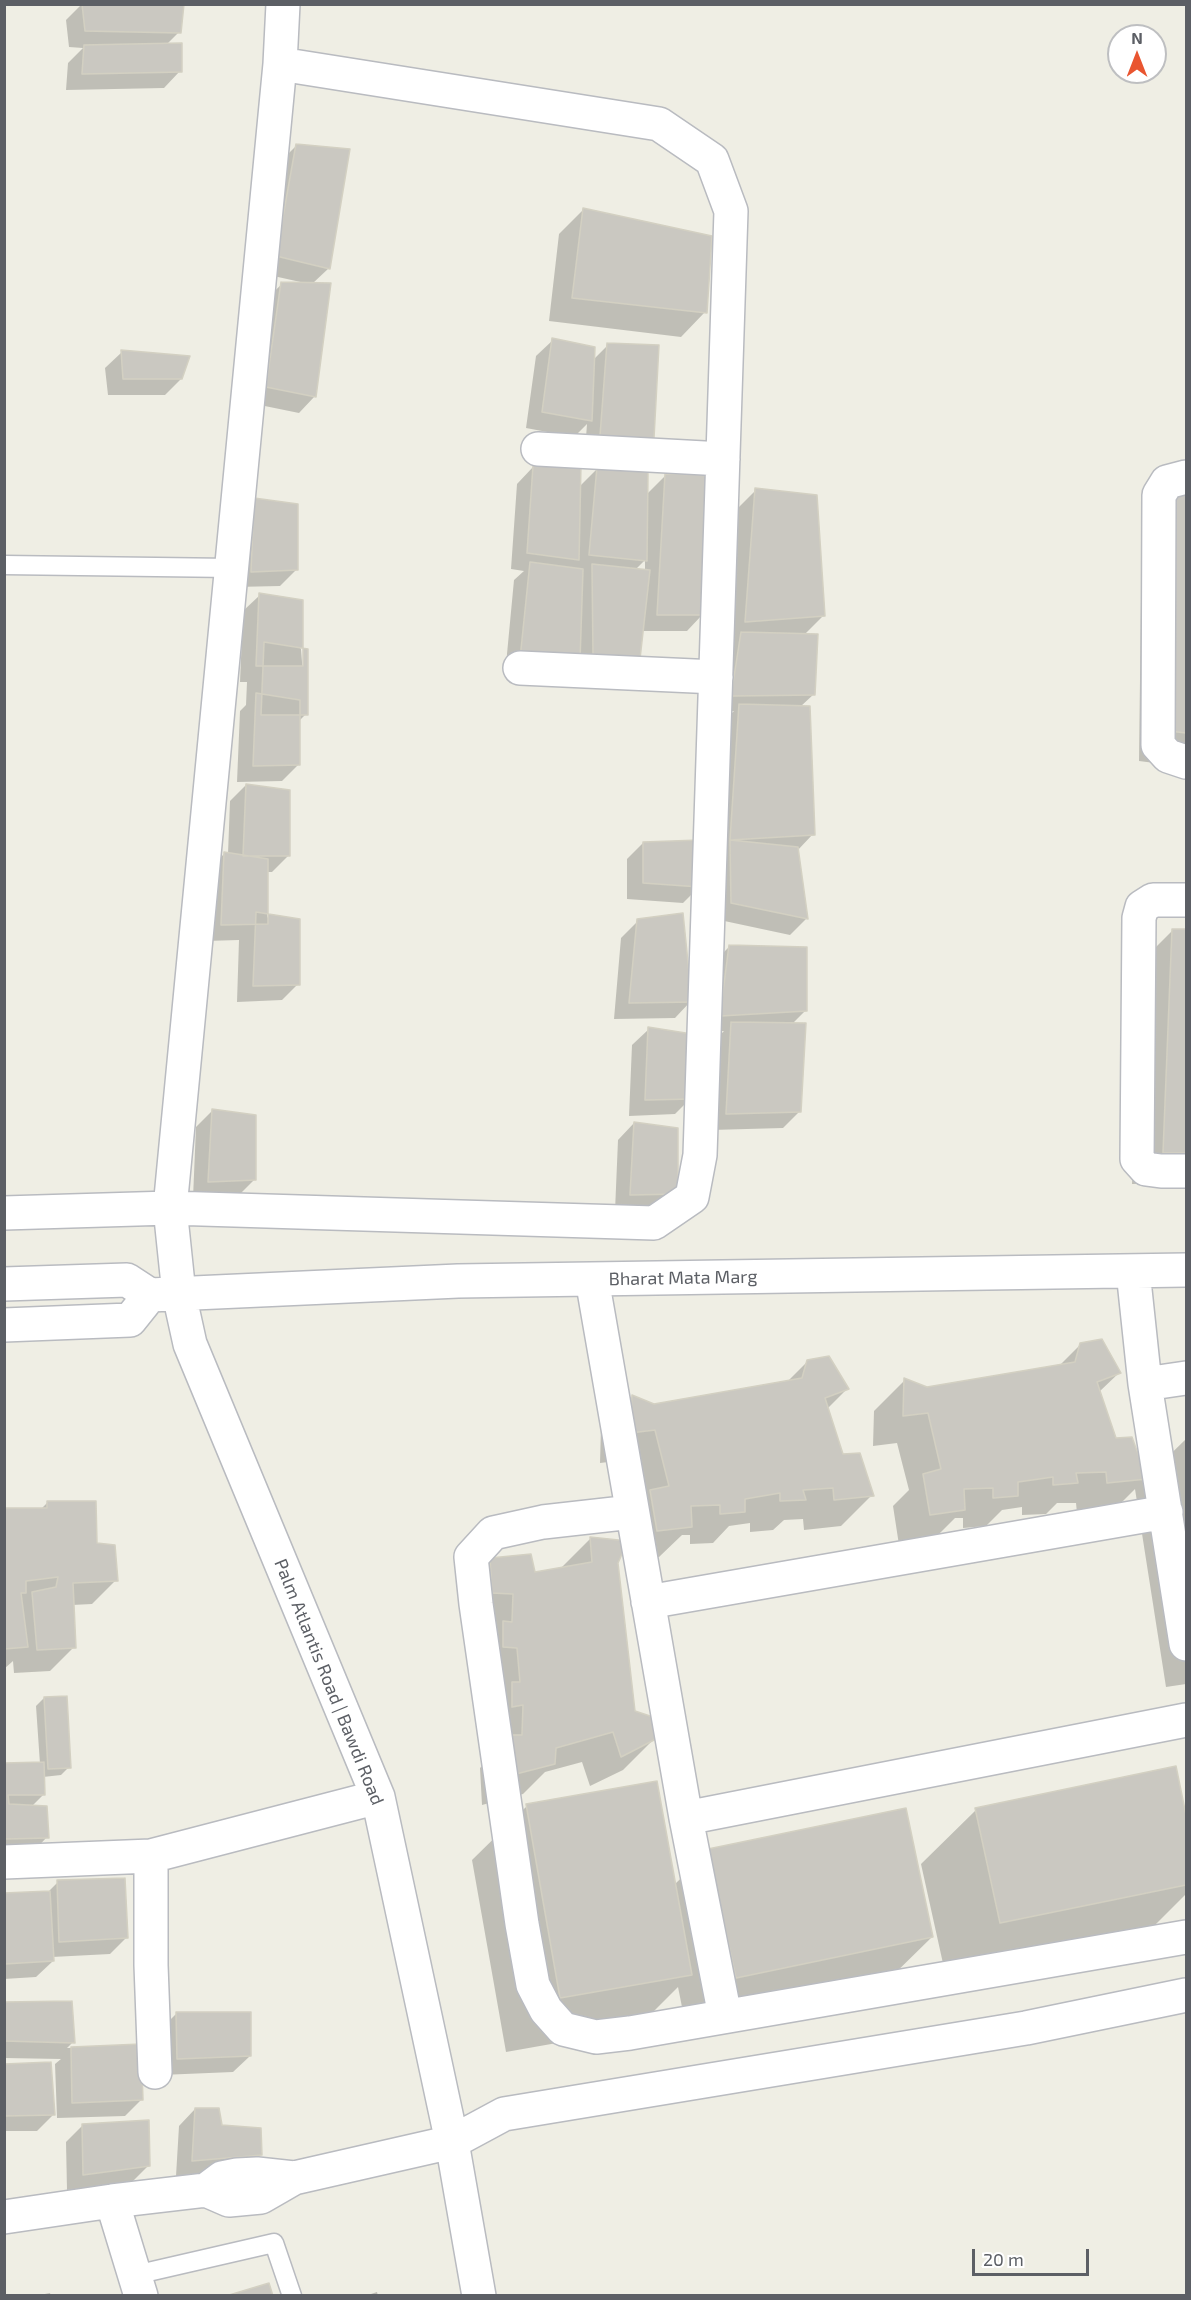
<!DOCTYPE html>
<style>
body{margin:0}
#map{position:relative;width:1191px;height:2300px;overflow:hidden;background:#efeee4;font-family:"Exo 2",sans-serif}
canvas{display:block}
.frame{position:absolute;inset:0;border:6px solid #5c5f65;pointer-events:none}
.north{position:absolute;left:1107px;top:24px;width:60px;height:60px;box-sizing:border-box;background:#fff;border:2px solid #bebfc1;border-radius:50%;rotate:0deg;font-size:16px;font-weight:700;line-height:24px;text-align:center;color:#5c5f65}
.north::after{content:'';display:block;margin:auto;width:21px;height:27px;background:#e95530;clip-path:polygon(50% 0,100% 100%,50% 72%,0 100%)}
.scale{position:absolute;left:972px;top:2249px;width:117px;height:27px;box-sizing:border-box;border:3px solid #5c5f65;border-top:0;padding-left:8px;font-size:18px;line-height:21px;white-space:nowrap;color:#5c5f65;-webkit-text-stroke:4px #fff;paint-order:stroke}
</style>
<div id="map">
<canvas width="1191" height="2300"></canvas>
<div class="frame"></div>
<div class="north">N</div>
<div class="scale">20 m</div>
</div>
<script>
const ctx = document.querySelector('canvas').getContext('2d');
ctx.lineJoin = 'round';
function fill(path, color) {
  ctx.fillStyle = color;
  ctx.fill(path, 'evenodd');
}
function poly(rows) {
  const path = new Path2D();
  for (const r of rows) {
    path.moveTo(r[0], r[1]);
    for (let i = 2; i < r.length; i += 2) path.lineTo(r[i], r[i + 1]);
  }
  return path;
}
function stroke(path, color, width, dash) {
  ctx.strokeStyle = color;
  ctx.lineWidth = width;
  ctx.lineCap = dash ? 'butt' : 'round';
  ctx.setLineDash(dash || []);
  ctx.stroke(path);
}
function write(font, color, halo, rows, align = 'center') {
  ctx.font = font + ' "Exo 2",sans-serif';
  ctx.lineWidth = 4.5;
  ctx.setLineDash([]);
  ctx.textBaseline = 'middle';
  ctx.strokeStyle = halo;
  ctx.fillStyle = color;
  for (const [text, x, y, turn = 0] of rows) {
    ctx.save();
    ctx.translate(x, y);
    ctx.rotate((+turn || 0) * Math.PI / 180);
    ctx.textAlign = isNaN(turn) ? turn : align;
    if (halo) ctx.strokeText(text, 0, 0);
    ctx.fillText(text, 0, 0);
    ctx.restore();
  }
}
const shadow = poly([
 [82,4,109,4,179,32,166,45,180,71,164,88,66,90,68,63,83,48,69,47,66,20],
 [296,146,329,268,312,284,315,396,299,413,250,403,265,300,282,284,305,283,260,273,280,162],
 [583,210,705,312,681,337,549,321,559,234],
 [553,340,593,360,608,345,652,437,636,454,585,451,587,424,574,437,526,428,536,356],
 [122,352,181,379,165,395,108,395,105,368],
 [533,467,579,487,597,469,646,495,665,476,703,614,687,631,642,631,562,676,505,675,514,580,524,571,511,569,517,484],
 [645,560,645,571,635,570],
 [1172,483,1186,485,1186,767,1139,761,1142,514],
 [756,490,824,615,804,635,814,694,800,707,813,834,797,851,806,919,790,935,715,919,723,722,734,711,715,712,732,514],
 [254,500,296,570,280,586,235,587],
 [260,595,301,649,306,714,298,722,298,765,282,781,237,782,240,711,246,705,247,682,240,682,243,611],
 [246,785,289,855,272,872,267,872,267,916,298,984,282,1000,237,1002,239,940,205,941,208,870,225,853,228,854,230,801],
 [643,843,699,887,683,903,627,899,627,859],
 [638,921,691,1001,675,1018,614,1019,621,938],
 [1173,930,1186,931,1186,1183,1132,1184,1142,961],
 [730,946,806,1010,792,1024,799,1112,783,1128,711,1130,715,1040,724,1031,705,1032,713,963],
 [649,1029,691,1098,675,1114,629,1116,632,1045],
 [212,1111,254,1180,238,1196,193,1198,196,1127],
 [634,1123,676,1193,660,1210,615,1211,618,1140],
 [1081,1344,1120,1372,1099,1392,1115,1439,1145,1479,1186,1439,1186,1684,1166,1687,1135,1489,1114,1510,1077,1513,1076,1503,1057,1503,1046,1514,1022,1515,1022,1507,1002,1510,986,1526,963,1528,963,1518,955,1518,932,1541,899,1545,893,1506,909,1490,897,1443,873,1446,874,1411,905,1380,927,1389,1059,1366],
 [808,1361,847,1389,827,1409,842,1455,872,1495,841,1526,804,1530,803,1519,784,1520,773,1530,750,1532,750,1523,729,1526,713,1543,690,1544,690,1535,682,1535,659,1557,626,1561,624,1546,616,1563,633,1713,654,1739,623,1770,590,1786,582,1762,545,1772,523,1794,482,1805,480,1768,492,1756,483,1624,461,1623,459,1590,490,1560,533,1574,560,1569,590,1539,623,1542,624,1460,600,1463,601,1427,632,1397,654,1406,787,1382],
 [47,1503,96,1544,116,1580,92,1604,72,1605,74,1647,50,1671,14,1673,13,1661,4,1669,4,1509,41,1509],
 [44,1698,69,1767,61,1775,43,1777,43,1795,31,1807,47,1837,31,1854,4,1855,4,1764,40,1764,36,1706],
 [1175,1767,1186,1822,1186,1894,1145,1935,946,1977,921,1864,976,1810],
 [527,1806,674,1885,709,1851,932,1937,882,1986,686,2027,678,1987,636,2029,506,2052,472,1860],
 [58,1882,126,1938,110,1954,52,1957,53,1961,36,1977,4,1979,4,1895,47,1893],
 [4,2004,73,2042,67,2048,140,2046,142,2099,125,2116,57,2118,55,2064,61,2059,4,2058],
 [177,2013,250,2056,233,2072,161,2075,160,2030],
 [4,2065,54,2114,37,2131,4,2131],
 [195,2109,221,2126,260,2154,244,2171,176,2176,179,2126],
 [83,2125,148,2166,132,2182,67,2190,66,2142],
 [377,2292,378,2296,365,2296],
 [50,2293,51,2296,34,2296]
]);
const building = poly([
 [82,4,184,4,181,33,85,31,82,4],
 [182,43,182,72,82,74,84,45,182,43],
 [296,144,350,149,330,269,276,256,296,144],
 [583,208,712,236,707,313,572,298,583,208],
 [281,282,331,283,316,397,266,387,281,282],
 [552,338,595,347,592,421,542,412,552,338],
 [607,343,659,345,654,438,600,436,607,343],
 [121,350,190,356,182,379,123,379,121,350],
 [581,464,579,560,527,553,533,466,581,464],
 [597,467,648,472,647,561,589,555,597,467],
 [665,474,714,475,705,615,657,615,665,474],
 [1172,481,1186,483,1186,733,1169,731,1172,481],
 [755,488,817,495,825,616,745,622,755,488],
 [254,498,298,504,298,570,251,572,254,498],
 [530,562,583,569,580,660,520,659,530,562],
 [592,564,650,570,640,659,593,655,592,564],
 [259,593,303,600,303,666,256,666,259,593],
 [741,632,818,634,815,695,731,696,741,632],
 [264,642,308,649,308,715,261,715,264,642],
 [256,693,300,700,300,765,253,766,256,693],
 [739,704,810,706,815,835,730,840,739,704],
 [246,784,290,790,290,856,243,856,246,784],
 [700,840,700,887,643,883,643,842,700,840],
 [730,840,798,847,808,919,731,903,730,840],
 [224,852,268,859,268,924,221,925,224,852],
 [256,912,300,919,300,985,253,986,256,912],
 [683,913,692,1002,629,1003,637,919,683,913],
 [1172,929,1186,929,1186,1153,1163,1153,1172,929],
 [729,945,807,947,807,1011,720,1016,729,945],
 [731,1022,806,1023,801,1112,726,1114,731,1022],
 [648,1027,692,1034,692,1099,645,1100,648,1027],
 [212,1109,256,1115,256,1180,208,1182,212,1109],
 [634,1122,678,1128,678,1194,630,1195,634,1122],
 [1102,1339,1121,1373,1097,1382,1116,1438,1132,1437,1147,1479,1107,1483,1106,1472,1076,1473,1078,1483,1053,1485,1053,1477,1018,1482,1018,1496,993,1498,993,1488,964,1489,965,1510,930,1515,923,1474,941,1469,928,1413,903,1416,904,1378,927,1387,1075,1362,1080,1343,1102,1339],
 [829,1356,849,1389,825,1398,843,1454,860,1453,874,1496,834,1500,833,1488,803,1490,806,1500,780,1501,780,1493,745,1499,745,1512,720,1514,720,1505,691,1506,692,1527,657,1531,650,1490,669,1486,655,1430,630,1433,632,1395,654,1404,802,1378,807,1360,829,1356],
 [47,1501,96,1501,97,1543,115,1545,118,1581,73,1583,76,1648,37,1650,32,1592,56,1587,58,1577,26,1581,26,1593,21,1593,28,1647,4,1649,4,1508,47,1508,47,1501],
 [590,1537,628,1541,618,1563,635,1711,653,1717,656,1739,621,1757,613,1732,556,1748,555,1764,512,1775,510,1735,522,1735,523,1705,512,1707,512,1682,520,1682,517,1648,503,1647,503,1621,512,1622,513,1594,492,1593,490,1558,531,1554,535,1572,592,1562,590,1537],
 [67,1696,71,1768,48,1769,44,1697,67,1696],
 [44,1762,45,1795,8,1795,9,1804,47,1806,49,1838,4,1839,4,1763,44,1762],
 [1176,1766,1186,1815,1186,1885,1000,1923,975,1808,1176,1766],
 [657,1781,692,1975,560,1998,526,1804,657,1781],
 [906,1808,933,1937,736,1978,708,1849,906,1808],
 [125,1878,128,1938,59,1942,57,1880,125,1878],
 [50,1891,54,1961,4,1964,4,1893,50,1891],
 [72,2001,75,2043,4,2041,4,2002,72,2001],
 [176,2012,251,2012,251,2056,177,2059,176,2012],
 [141,2044,143,2100,72,2103,71,2047,141,2044],
 [51,2062,55,2115,4,2116,4,2064,51,2062],
 [195,2108,219,2108,222,2125,261,2128,262,2155,192,2161,195,2108],
 [149,2120,150,2166,83,2175,82,2124,149,2120],
 [269,2283,273,2296,226,2296,269,2283]
]);
const lane = poly([
 [4,565,232,568],
 [135,2275,274,2243,292,2296]
]);
const street = poly([
 [283,4,280,64,170,1208,179,1294,190,1344,378,1797,452,2142,479,2296],
 [538,449,723,459],
 [1186,477,1167,482,1159,495,1158,745,1168,756,1186,762],
 [520,668,716,677],
 [1186,900,1153,900,1142,907,1139,918,1137,1159,1146,1169,1161,1171,1186,1171],
 [4,1213,170,1208,654,1223,692,1197,700,1155,731,211,712,160,659,124,280,64],
 [1133,1271,1145,1384,1186,1378],
 [592,1279,686,1818,725,2016],
 [4,1284,127,1280,150,1295,458,1281,1186,1270],
 [4,1325,130,1320,150,1295],
 [1145,1384,1186,1644],
 [632,1512,543,1522,493,1533,471,1557,476,1604,522,1924,533,1985,546,2010,563,2029,596,2037,630,2033,1186,1937],
 [648,1602,1166,1512],
 [686,1818,1186,1720],
 [151,1856,378,1797],
 [4,1862,151,1856,151,1965,155,2072],
 [206,2190,229,2200,261,2197,294,2178,452,2142,504,2114,1026,2028,1186,1995],
 [112,2201,141,2296],
 [4,2217,112,2201,206,2190,222,2178,237,2175,257,2174,294,2178]
]);
const streetNames = [
 ["Bharat Mata Marg",683,1278,-1],
 ["Palm Atlantis Road | Bawdi Road",329,1682,68]
];
fill(shadow, '#0003');
fill(building, '#cac8c1');
stroke(building, '#d3d0c2', 1.5);
stroke(lane, '#b9bbc0', 21);
stroke(street, '#b9bbc0', 36);
stroke(lane, '#fff', 18);
stroke(street, '#fff', 33);
write('18px', '#5c5f65', '#fff', streetNames);
</script>
